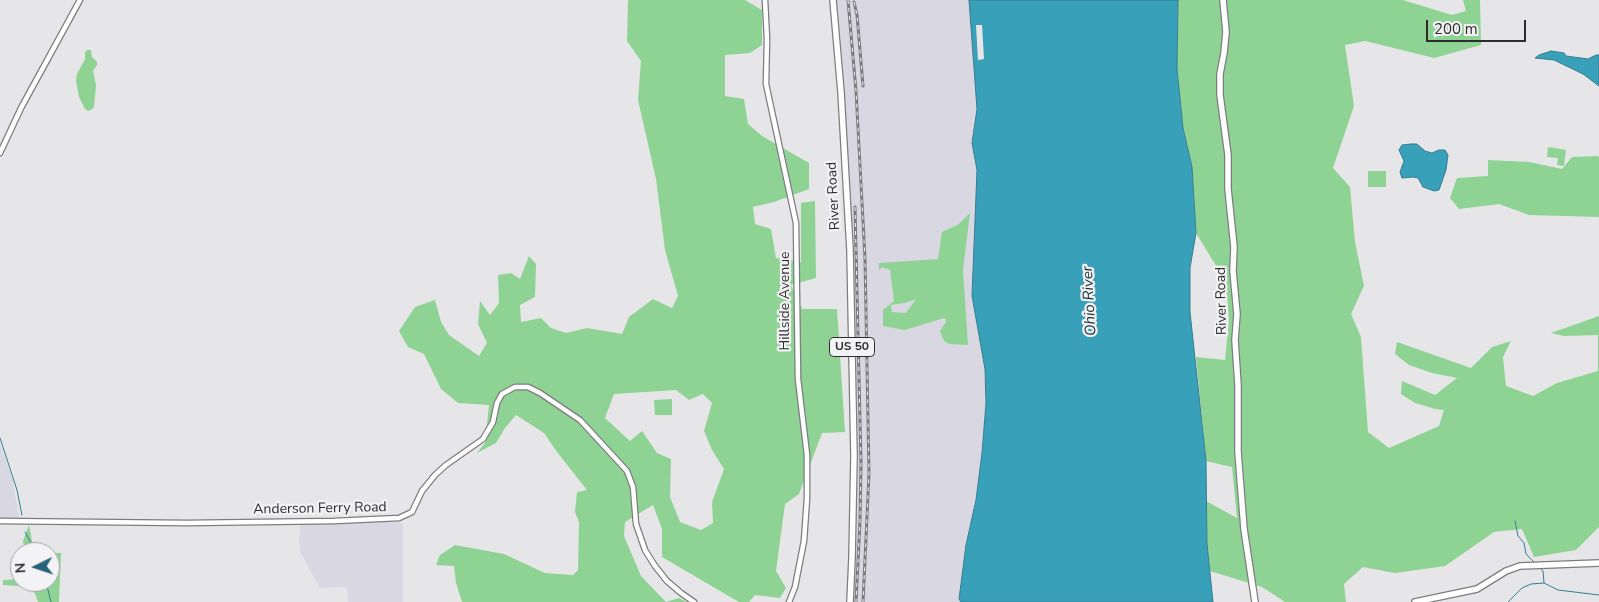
<!DOCTYPE html>
<style>
body{margin:0}
#map{position:relative;width:1599px;height:602px;overflow:hidden;background:#e6e6e9;font-family:"Nunito Sans",sans-serif}
canvas{display:block}
.north{position:absolute;left:10px;top:542px;width:50px;height:50px;box-sizing:border-box;background:#f3f3f6;border:1px solid #a4a4a6;border-radius:50%;rotate:266deg;font-size:14px;font-weight:700;line-height:20px;text-align:center;color:#2d2d2e}
.north::after{content:'';display:block;margin:auto;width:18px;height:22px;background:#27637b;clip-path:polygon(50% 0,100% 100%,50% 72%,0 100%)}
.scale{position:absolute;left:1426px;top:20px;width:100px;height:22px;box-sizing:border-box;border:2px solid #2d2d2e;border-top:0;padding-left:6px;font-size:15px;line-height:18px;white-space:nowrap;color:#2d2d2e;-webkit-text-stroke:4px #f3f3f6;paint-order:stroke}
</style>
<div id="map">
<canvas width="1599" height="602"></canvas>
<div class="north">N</div>
<div class="scale">200 m</div>
</div>
<script>
const ctx = document.querySelector('canvas').getContext('2d');
ctx.lineJoin = 'round';
function fill(path, color) {
  ctx.fillStyle = color;
  ctx.fill(path, 'evenodd');
}
function poly(rows) {
  const path = new Path2D();
  for (const r of rows) {
    path.moveTo(r[0], r[1]);
    for (let i = 2; i < r.length; i += 2) path.lineTo(r[i], r[i + 1]);
  }
  return path;
}
function stroke(path, color, width, dash) {
  ctx.strokeStyle = color;
  ctx.lineWidth = width;
  ctx.lineCap = dash ? 'butt' : 'round';
  ctx.setLineDash(dash || []);
  ctx.stroke(path);
}
function write(font, color, halo, rows, align = 'center') {
  ctx.font = font + ' "Nunito Sans",sans-serif';
  ctx.lineWidth = 4.5;
  ctx.setLineDash([]);
  ctx.textBaseline = 'middle';
  ctx.strokeStyle = halo;
  ctx.fillStyle = color;
  for (const [text, x, y, turn = 0] of rows) {
    ctx.save();
    ctx.translate(x, y);
    ctx.rotate((+turn || 0) * Math.PI / 180);
    ctx.textAlign = isNaN(turn) ? turn : align;
    if (halo) ctx.strokeText(text, 0, 0);
    ctx.fillText(text, 0, 0);
    ctx.restore();
  }
}
const built = poly([
 [833,0,969,0,977,109,972,143,977,170,986,403,982,453,976,500,966,545,959,599,961,602,850,602,852,558,850,250],
 [0,443,12,478,20,521,0,521],
 [398,522,403,524,403,602,348,602,347,587,326,588,320,589,301,553,299,544,300,525,303,523]
]);
const green = poly([
 [628,0,745,0,762,10,762,45,750,53,725,55,725,96,744,99,748,124,762,136,809,163,809,189,774,202,753,207,755,224,771,229,776,258,801,262,801,203,815,201,816,278,791,285,802,309,837,309,845,432,822,433,799,494,785,504,776,571,786,588,780,598,755,595,749,602,739,602,662,557,662,529,653,505,625,522,624,536,641,576,666,602,679,598,687,602,462,602,456,583,454,566,436,565,440,555,455,545,504,554,545,573,573,575,578,570,579,522,575,512,577,492,587,490,557,452,544,433,516,415,505,428,496,443,477,453,485,443,489,405,458,403,441,389,424,354,408,347,399,331,415,307,435,300,441,322,449,335,479,356,487,343,478,324,480,301,490,315,499,303,498,275,511,273,520,279,529,256,536,264,535,297,520,305,521,322,541,318,551,328,566,333,587,328,622,334,629,317,653,299,672,308,678,296,665,250,656,179,638,100,641,61,627,41],
 [676,390,689,400,703,394,712,403,704,431,712,450,724,469,712,502,713,523,701,530,680,522,670,497,671,459,657,453,642,431,630,441,605,418,614,394],
 [1178,0,1403,0,1452,15,1466,11,1463,0,1480,0,1481,45,1434,58,1365,41,1345,45,1354,106,1333,168,1350,187,1355,242,1364,286,1351,314,1361,337,1368,432,1389,448,1439,426,1444,410,1435,409,1415,403,1401,394,1402,381,1435,395,1457,378,1432,373,1409,365,1395,354,1397,342,1471,368,1492,347,1511,341,1503,357,1506,386,1533,396,1557,383,1598,371,1598,335,1564,336,1551,333,1599,316,1599,527,1576,550,1534,557,1522,529,1494,532,1445,566,1395,573,1363,567,1344,584,1346,602,1285,602,1262,587,1210,571,1207,544,1206,501,1237,518,1232,467,1206,461,1196,357,1225,360,1229,320,1226,282,1196,233,1192,167,1183,128,1177,69],
 [87,50,91,50,92,57,97,62,97,65,93,71,96,85,94,107,91,110,88,111,85,109,79,97,76,81,77,74,85,59,85,53],
 [1548,147,1566,150,1564,166,1557,165,1558,158,1547,157],
 [1597,156,1599,157,1599,217,1529,215,1499,204,1459,209,1450,198,1457,178,1488,176,1488,160,1529,162,1562,169,1572,157],
 [1368,171,1386,171,1386,187,1368,187],
 [970,213,963,270,968,345,949,344,944,341,940,331,946,322,946,319,944,318,905,330,883,326,883,310,894,301,890,270,882,267,879,270,879,263,938,259,942,232,959,224],
 [916,299,906,313,892,312,891,305,905,303],
 [672,399,672,415,655,415,654,400],
 [29,525,34,552,25,552,23,541],
 [50,553,61,553,59,602,38,602,31,583,18,586,3,585,3,580,20,579,20,582,50,582]
]);
const water = poly([
 [969,0,1178,0,1177,69,1183,128,1192,167,1196,233,1190,268,1190,312,1206,461,1207,544,1213,602,961,602,959,599,966,545,976,500,982,453,986,403,985,369,972,296,977,170,972,143,977,109,969,0],
 [1551,51,1564,53,1566,56,1588,59,1596,55,1599,55,1599,86,1583,74,1554,60,1535,58,1539,55,1551,51],
 [1411,144,1417,144,1425,151,1432,153,1439,150,1445,150,1448,155,1446,170,1439,190,1434,191,1423,187,1418,178,1413,177,1402,178,1400,172,1404,161,1399,150,1402,145,1411,144]
]);
const pier = poly([
 [976,25,982,25,984,59,978,60]
]);
const stream = poly([
 [0,438,17,490,22,515],
 [1515,521,1518,536,1524,543,1526,554,1535,563],
 [25,532,30,541,31,552],
 [1540,568,1543,571,1544,583],
 [46,582,51,602],
 [1508,602,1522,588,1531,584,1544,583,1558,590,1599,595]
]);
const minor = poly([
 [765,0,767,39,766,84,796,223,798,379,807,455,807,498,804,541,795,587,789,602],
 [0,153,21,108,80,0],
 [0,521,187,523,334,521,399,518,412,512,422,491,435,475,446,465,483,439,493,422,497,403,502,394,515,387,528,387,540,393,580,420,627,471,633,487,636,524,645,550,655,566,667,581,681,593,694,602]
]);
const major = poly([
 [833,0,841,92,850,250,854,456,852,558,850,602],
 [1223,0,1226,32,1224,53,1220,74,1220,95,1228,155,1228,189,1234,247,1233,271,1237,314,1235,340,1238,385,1238,452,1244,529,1255,602],
 [1415,602,1477,589,1506,571,1520,566,1599,563]
]);
const rail = poly([
 [848,0,856,91,865,258,869,474,863,602],
 [854,2,857,15,863,86],
 [855,207,861,463,860,521,856,602]
]);
const shields = [
 [852,347,45]
];
const shieldNames = [
 ["US 50",852,347]
];
const streetNames = [
 ["River Road",834,196,-93],
 ["Hillside Avenue",786,301,-90],
 ["River Road",1222,301,-91],
 ["Anderson Ferry Road",320,509,-1]
];
const waterNames = [
 ["Ohio River",1090,301,-93]
];
fill(built, '#d9d8e2');
fill(green, '#8fd394');
fill(water, '#39a0ba');
stroke(water, '#357e90', 1);
fill(pier, '#e6e6e9');
stroke(stream, '#357e90', 1);
stroke(minor, '#7d7d80', 7);
stroke(major, '#7d7d80', 8);
stroke(minor, '#fff', 4.5);
stroke(major, '#fff', 5.5);
stroke(rail, '#7b7b7d', 3);
stroke(rail, '#f3f3f6', 1, [4]);
for (const [x, y, w] of shields) {
  const box = new Path2D();
  box.roundRect(x - w / 2, y - 9.5, w, 19, 4);
  ctx.fillStyle = '#f3f3f6';
  ctx.fill(box);
  stroke(box, '#2d2d2e', 1);
}
write('bold 12px', '#2d2d2e', null, shieldNames);
write('14px', '#2d2d2e', '#f3f3f6', streetNames);
write('italic 15px', '#182f35', '#f3f3f6', waterNames);
</script>
